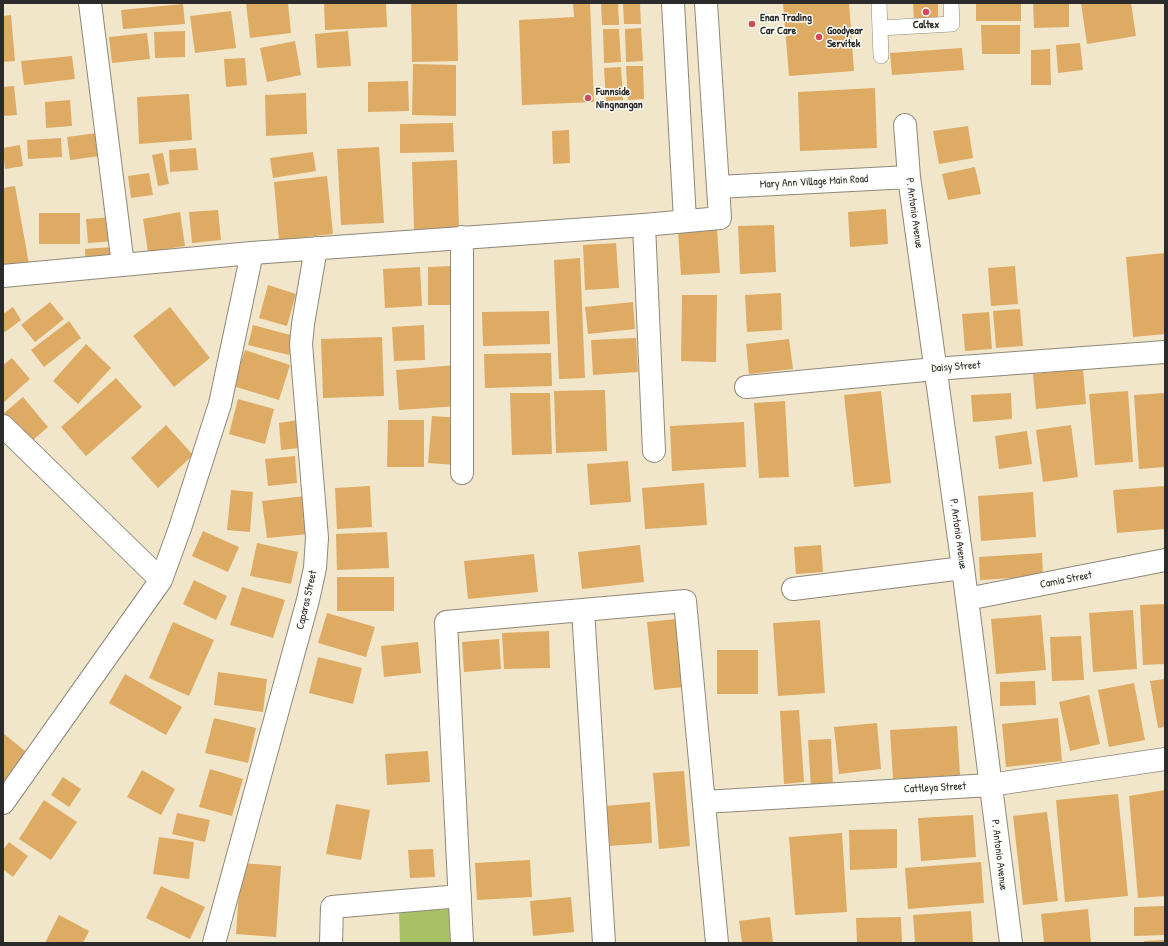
<!DOCTYPE html>
<style>
body{margin:0}
#map{position:relative;width:1168px;height:946px;overflow:hidden;background:#f1e6ca;font-family:"Patrick Hand",sans-serif}
canvas{display:block}
.frame{position:absolute;inset:0;border:4px solid #2b2b2b;pointer-events:none}
</style>
<div id="map">
<canvas width="1168" height="946"></canvas>
<div class="frame"></div>
</div>
<script>
const ctx = document.querySelector('canvas').getContext('2d');
ctx.lineJoin = 'round';
function fill(path, color) {
  ctx.fillStyle = color;
  ctx.fill(path, 'evenodd');
}
function poly(rows) {
  const path = new Path2D();
  for (const r of rows) {
    path.moveTo(r[0], r[1]);
    for (let i = 2; i < r.length; i += 2) path.lineTo(r[i], r[i + 1]);
  }
  return path;
}
function stroke(path, color, width, dash) {
  ctx.strokeStyle = color;
  ctx.lineWidth = width;
  ctx.lineCap = dash ? 'butt' : 'round';
  ctx.setLineDash(dash || []);
  ctx.stroke(path);
}
function write(font, color, halo, rows, align = 'center') {
  ctx.font = font + ' "Patrick Hand",sans-serif';
  ctx.lineWidth = 3;
  ctx.setLineDash([]);
  ctx.textBaseline = 'middle';
  ctx.strokeStyle = halo;
  ctx.fillStyle = color;
  for (const [text, x, y, turn = 0] of rows) {
    ctx.save();
    ctx.translate(x, y);
    ctx.rotate((+turn || 0) * Math.PI / 180);
    ctx.textAlign = isNaN(turn) ? turn : align;
    if (halo) ctx.strokeText(text, 0, 0);
    ctx.fillText(text, 0, 0);
    ctx.restore();
  }
}
const green = poly([
 [449,909,450,943,400,943,399,911]
]);
const building = poly([
 [246,3,288,3,291,33,250,38],
 [324,3,386,3,387,27,325,30],
 [411,3,457,3,458,61,412,62],
 [573,3,590,3,594,102,522,105,519,20,574,17],
 [601,3,618,3,619,25,602,25],
 [623,3,640,3,641,24,624,24],
 [783,3,849,3,854,71,789,76],
 [913,3,938,3,938,21,914,22],
 [976,3,1021,3,1021,21,976,21],
 [1033,3,1069,3,1069,27,1034,28],
 [1081,3,1131,3,1136,36,1087,44],
 [183,4,185,24,123,29,121,10],
 [231,11,236,48,195,53,190,16],
 [11,15,15,61,3,62,3,16],
 [981,25,1020,25,1020,54,982,54],
 [641,28,643,61,626,62,625,29],
 [603,29,619,29,621,62,604,63],
 [185,31,185,57,155,58,154,32],
 [348,31,351,66,317,68,315,34],
 [147,33,150,59,112,63,109,37],
 [295,41,301,75,267,82,260,48],
 [1080,43,1083,70,1058,73,1056,45],
 [962,48,964,70,892,75,890,53],
 [1050,49,1051,85,1031,85,1031,50],
 [72,56,75,79,24,85,21,61],
 [245,58,247,85,226,87,224,59],
 [413,64,456,65,456,116,412,115],
 [626,66,643,66,644,99,628,100],
 [621,67,623,100,606,101,604,68],
 [408,81,409,111,368,112,368,82],
 [14,86,17,115,3,116,3,87],
 [875,88,877,148,800,151,798,92],
 [306,93,307,134,266,136,265,95],
 [189,94,192,140,139,144,137,97],
 [70,100,72,126,46,128,45,102],
 [453,123,454,152,400,153,400,124],
 [968,126,973,158,939,164,933,131],
 [569,130,570,163,553,164,552,131],
 [97,133,100,156,70,160,67,137],
 [61,138,62,157,28,159,27,140],
 [20,145,23,166,5,169,3,148],
 [379,147,384,223,341,225,337,149],
 [196,148,198,170,170,172,169,150],
 [313,152,316,171,273,178,270,158],
 [163,153,169,184,158,186,152,155],
 [457,160,459,229,414,230,412,162],
 [975,167,981,194,948,200,942,174],
 [149,173,153,195,131,198,128,176],
 [327,176,333,234,279,240,274,182],
 [15,186,29,264,3,268,3,188],
 [886,209,888,244,850,247,848,212],
 [218,210,221,240,192,243,189,212],
 [180,212,185,246,148,252,143,219],
 [39,213,80,213,80,244,39,244],
 [114,217,116,241,88,243,86,219],
 [774,225,776,272,740,274,738,226],
 [717,229,720,273,681,275,678,232],
 [616,243,619,288,585,290,583,245],
 [112,247,112,271,86,272,85,249],
 [1165,253,1165,334,1133,337,1126,257],
 [580,258,585,378,559,379,554,260],
 [455,266,456,305,428,305,428,267],
 [1015,266,1018,304,991,306,988,268],
 [420,267,422,306,385,308,383,269],
 [268,285,296,294,287,326,259,318],
 [781,293,782,330,747,332,745,295],
 [682,295,717,295,716,362,681,361],
 [50,302,64,319,35,342,21,325],
 [633,302,635,329,588,334,585,307],
 [13,307,21,320,5,332,3,329,3,314],
 [170,307,210,358,174,387,133,336],
 [1020,309,1023,346,996,348,993,311],
 [549,311,550,344,483,346,482,312],
 [989,312,992,349,965,351,962,314],
 [69,321,81,338,44,367,31,350],
 [253,325,294,336,289,355,248,345],
 [424,325,425,360,394,361,392,327],
 [382,337,384,396,323,398,321,339],
 [636,338,638,372,593,375,591,340],
 [789,339,793,369,749,374,746,344],
 [86,344,111,368,78,404,53,381],
 [245,350,290,365,279,400,233,386],
 [551,353,552,386,485,388,484,354],
 [12,358,30,379,3,403,3,365],
 [456,365,459,406,399,410,396,370],
 [1083,369,1086,404,1036,409,1033,374],
 [116,378,142,407,86,456,61,427],
 [605,390,607,451,556,453,554,391],
 [881,391,891,483,854,487,844,395],
 [1128,391,1133,462,1095,465,1089,394],
 [510,393,550,393,552,454,512,455],
 [1011,393,1012,419,973,422,971,395],
 [1165,393,1165,467,1139,469,1134,395],
 [23,397,48,427,26,446,3,419,3,414],
 [238,399,274,409,265,444,229,434],
 [785,401,789,477,759,478,754,403],
 [432,416,461,418,457,465,428,463],
 [298,420,300,448,281,450,279,423],
 [388,420,424,420,424,467,387,467],
 [744,422,746,467,672,471,670,426],
 [166,425,193,455,158,488,131,458],
 [1071,425,1078,477,1043,482,1036,430],
 [1027,431,1032,464,999,469,995,436],
 [295,456,297,483,268,486,265,459],
 [628,461,631,502,590,505,587,464],
 [704,483,707,525,645,529,642,488],
 [370,486,372,527,337,529,335,488],
 [1165,486,1165,529,1117,533,1113,490],
 [231,490,253,492,250,532,227,530],
 [1033,492,1036,537,981,541,978,496],
 [305,496,309,534,267,538,262,501],
 [203,531,239,547,228,572,192,556],
 [387,532,389,568,337,570,336,534],
 [257,543,298,552,291,584,250,576],
 [640,545,644,582,582,589,578,552],
 [821,545,823,572,796,574,794,547],
 [1042,553,1043,576,980,580,979,557],
 [534,554,538,592,468,599,464,561],
 [337,577,394,577,394,611,337,611],
 [194,580,227,596,216,620,183,604],
 [242,587,285,600,273,638,230,625],
 [1165,604,1165,664,1143,665,1140,605],
 [1133,610,1137,669,1093,672,1089,613],
 [327,613,375,627,366,657,318,643],
 [1041,615,1046,670,996,674,991,619],
 [677,619,684,687,654,690,647,622],
 [820,620,825,693,778,696,773,623],
 [173,622,214,640,189,696,149,678],
 [549,631,550,668,504,669,502,633],
 [1081,636,1084,680,1052,681,1050,637],
 [499,639,501,669,464,672,462,642],
 [418,642,421,673,384,677,381,646],
 [717,650,758,650,758,694,717,694],
 [318,657,362,668,353,704,309,693],
 [218,672,267,679,263,712,214,705],
 [125,674,182,707,166,735,109,703],
 [1165,679,1165,727,1158,728,1150,681],
 [1035,681,1036,705,1000,706,1000,682],
 [1134,683,1145,740,1109,747,1098,690],
 [1089,695,1100,744,1070,751,1059,702],
 [799,710,804,782,784,784,780,711],
 [214,718,256,728,248,763,205,753],
 [1058,718,1062,761,1006,767,1002,724],
 [877,723,881,769,839,774,834,727],
 [957,726,960,775,893,779,890,730],
 [3,733,30,755,3,787],
 [831,739,833,787,811,788,808,740],
 [428,751,430,782,387,785,385,754],
 [210,769,243,779,232,816,199,807],
 [142,770,175,789,161,815,127,797],
 [684,771,690,846,659,849,653,773],
 [63,777,81,789,69,807,51,795],
 [1165,790,1165,896,1138,898,1129,796],
 [1118,794,1128,896,1065,902,1056,800],
 [44,800,77,822,51,860,19,839],
 [650,802,652,843,608,846,605,806],
 [336,804,370,810,361,860,326,854],
 [1047,812,1058,901,1023,905,1013,816],
 [177,813,210,820,205,842,172,834],
 [973,815,976,857,921,861,918,818],
 [897,829,897,868,850,870,849,830],
 [842,833,847,912,795,915,789,837],
 [159,837,194,842,189,879,153,874],
 [9,842,28,856,13,877,3,869,3,850],
 [433,849,435,877,410,878,408,850],
 [530,860,532,897,477,900,475,863],
 [981,862,984,903,908,909,905,868],
 [241,863,281,866,276,937,236,934],
 [161,886,205,907,190,939,146,918],
 [571,897,574,932,533,936,530,901],
 [1165,906,1165,935,1134,936,1134,907],
 [1088,909,1091,943,1044,943,1041,914],
 [971,911,973,943,915,943,913,915],
 [59,915,89,931,83,943,45,943],
 [770,917,773,943,742,943,739,921],
 [901,917,902,943,857,943,856,918],
 [1165,940,1165,943,1144,943,1144,941]
]);
const lane = poly([
 [879,3,881,56],
 [880,28,952,24,951,3]
]);
const street = poly([
 [90,3,123,265],
 [673,3,685,220],
 [905,125,909,177,963,568,1011,943],
 [718,187,909,177],
 [644,225,654,451],
 [3,276,252,253,644,225,720,218,706,3],
 [746,387,935,369,1165,352],
 [3,426,161,580],
 [462,473,462,237],
 [793,589,963,568],
 [967,599,1165,560],
 [583,610,604,943],
 [704,802,990,785,1165,759],
 [3,803,161,580,180,528,220,404,252,253],
 [214,943,308,600,315,568,317,538,301,344,303,324,316,248],
 [331,943,332,907,460,896],
 [462,943,446,622,685,601,717,943]
]);
const markers = [
 [926,12,4,"#d1495b"],
 [752,24,4,"#d1495b"],
 [819,37,4,"#d1495b"],
 [588,98,4,"#d1495b"]
];
const poiNames = [
 ["Enan Trading",760,18],
 ["Car Care",760,31],
 ["Caltex",926,25,"center"],
 ["Goodyear",827,31],
 ["Servitek",827,44],
 ["Funnside",596,92],
 ["Ningnangan",596,105]
];
const streetNames = [
 ["Mary Ann Village Main Road",814,182,-3],
 ["P. Antonio Avenue",914,213,82],
 ["Daisy Street",956,367,-4],
 ["P. Antonio Avenue",958,534,82],
 ["Camia Street",1066,580,-11],
 ["Caparas Street",307,600,-77],
 ["Cattleya Street",935,788,-3],
 ["P. Antonio Avenue",999,855,83]
];
fill(green, '#aac064');
fill(building, '#deab64');
stroke(lane, '#8e887a', 16);
stroke(street, '#8e887a', 24);
stroke(lane, '#fff', 15);
stroke(street, '#fff', 22);
for (const [x, y, r, color] of markers) {
  const dot = new Path2D();
  dot.arc(x, y, r, 0, 2 * Math.PI);
  ctx.fillStyle = color;
  ctx.fill(dot);
  stroke(dot, '#fdfcf7', 1.5);
}
write('bold 11px', '#2b2b2b', '#fdfcf7', poiNames, 'left');
write('11px', '#2b2b2b', '#fdfcf7', streetNames);
</script>
